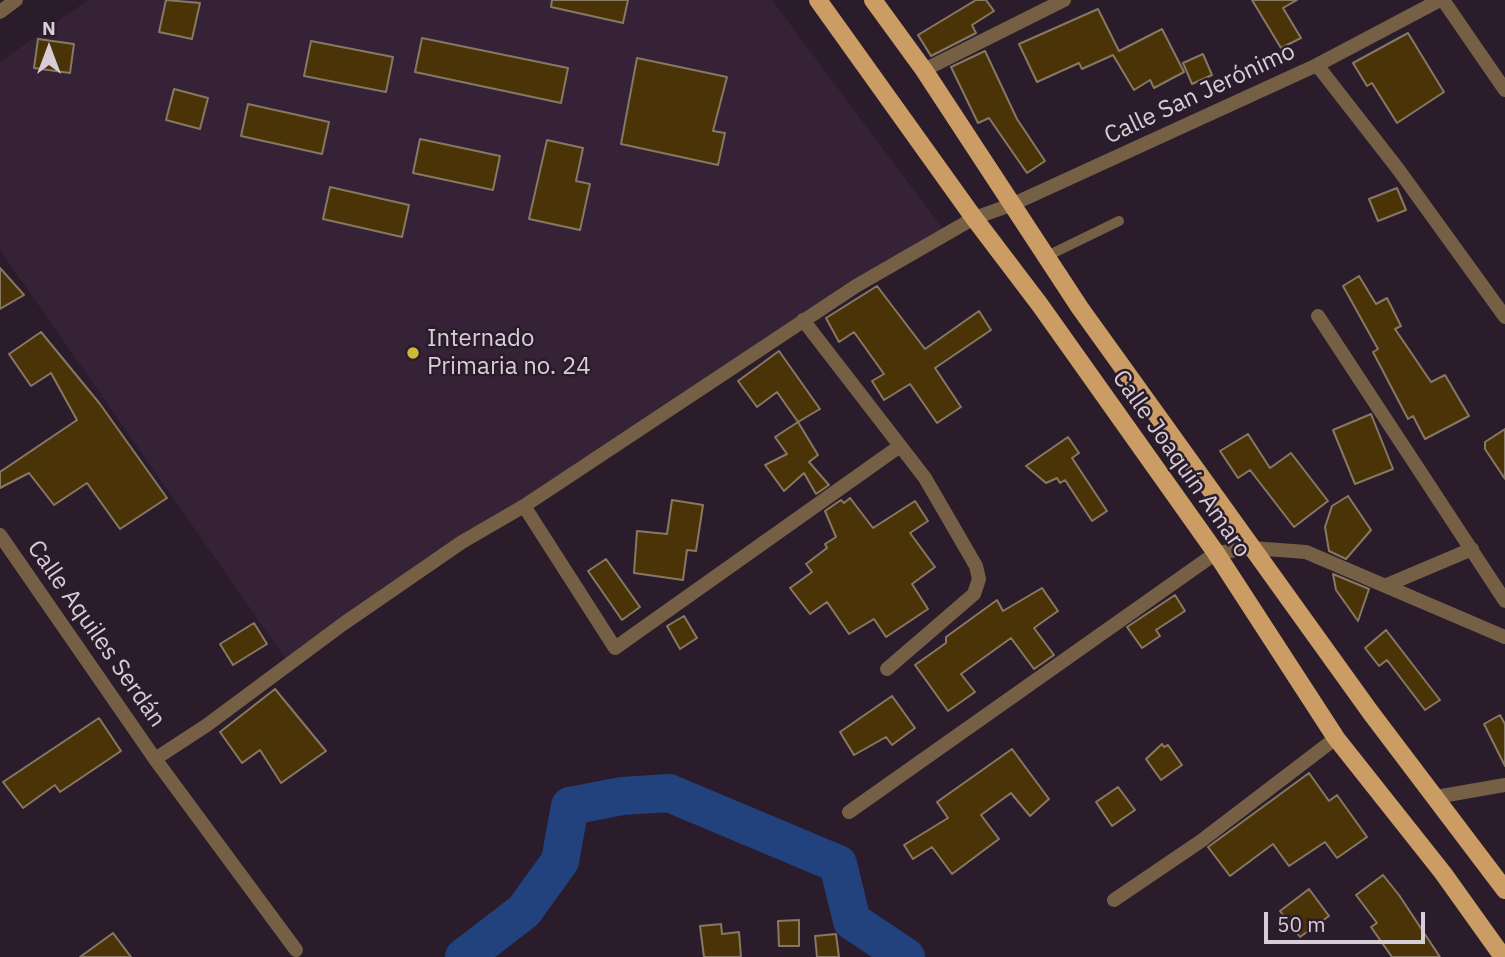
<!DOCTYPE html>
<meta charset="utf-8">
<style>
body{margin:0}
#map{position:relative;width:1505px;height:957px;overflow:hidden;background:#2a1c2b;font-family:"IBM Plex Sans",sans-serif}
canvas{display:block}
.north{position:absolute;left:14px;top:14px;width:70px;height:70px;-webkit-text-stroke:5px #2a1c2b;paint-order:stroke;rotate:0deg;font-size:19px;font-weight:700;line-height:28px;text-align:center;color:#d7cdd7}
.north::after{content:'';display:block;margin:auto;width:24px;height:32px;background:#d7cdd7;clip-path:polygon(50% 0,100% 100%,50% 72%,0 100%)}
.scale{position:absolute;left:1264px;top:912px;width:161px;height:32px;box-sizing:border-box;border:4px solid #d7cdd7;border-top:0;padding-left:9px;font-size:21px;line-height:24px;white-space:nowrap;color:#d7cdd7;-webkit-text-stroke:5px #2a1c2b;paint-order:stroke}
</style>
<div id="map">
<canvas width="1505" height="957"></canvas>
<div class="north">N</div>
<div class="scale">50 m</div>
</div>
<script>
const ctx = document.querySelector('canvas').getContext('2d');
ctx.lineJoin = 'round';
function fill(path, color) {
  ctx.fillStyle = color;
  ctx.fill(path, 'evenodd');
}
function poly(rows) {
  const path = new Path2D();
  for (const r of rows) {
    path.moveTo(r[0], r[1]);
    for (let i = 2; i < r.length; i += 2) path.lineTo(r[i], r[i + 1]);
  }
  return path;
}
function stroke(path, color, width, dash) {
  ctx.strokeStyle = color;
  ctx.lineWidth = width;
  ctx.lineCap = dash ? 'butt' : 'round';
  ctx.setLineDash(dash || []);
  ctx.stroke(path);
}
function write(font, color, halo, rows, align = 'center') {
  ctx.font = font + ' "IBM Plex Sans",sans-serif';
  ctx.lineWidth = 5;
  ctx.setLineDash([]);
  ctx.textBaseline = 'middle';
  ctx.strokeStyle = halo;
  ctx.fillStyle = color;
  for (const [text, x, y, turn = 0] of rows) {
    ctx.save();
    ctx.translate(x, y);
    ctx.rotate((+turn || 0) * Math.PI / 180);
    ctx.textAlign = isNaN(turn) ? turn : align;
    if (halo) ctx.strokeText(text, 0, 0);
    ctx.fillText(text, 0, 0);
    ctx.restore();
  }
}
const built = poly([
 [88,0,772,0,947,234,856,286,289,664,0,250,0,62]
]);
const river = poly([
 [464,957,524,911,560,861,570,806,622,796,669,793,838,864,852,921,906,957]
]);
const building = poly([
 [166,0,200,3,192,39,159,32,166,0],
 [552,0,628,0,623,23,551,7,552,0],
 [976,0,986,0,994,11,972,25,976,33,931,56,918,35,976,0],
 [1252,0,1297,0,1283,8,1301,38,1281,48,1252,0],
 [1098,9,1119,51,1162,29,1184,72,1154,88,1150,80,1134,90,1113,55,1082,69,1079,63,1037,82,1019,44,1098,9],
 [1408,33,1444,92,1397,123,1372,83,1367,86,1353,63,1408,33],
 [422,38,568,68,561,103,415,72,422,38],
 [38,39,74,44,70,73,34,68,38,39],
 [311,41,393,57,386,92,304,76,311,41],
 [985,51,1017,119,1045,161,1027,173,989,118,978,123,951,67,985,51],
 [1203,54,1212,75,1192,84,1183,63,1203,54],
 [637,58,727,77,713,131,725,133,718,165,621,144,637,58],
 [174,89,208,98,200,129,166,120,174,89],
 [248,104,329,122,322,154,241,136,248,104],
 [420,139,500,156,493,190,413,173,420,139],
 [547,140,583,148,576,181,590,184,580,230,529,219,547,140],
 [330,187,409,205,402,237,323,219,330,187],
 [1397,188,1406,210,1378,221,1369,199,1397,188],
 [0,268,24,295,0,309,0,268],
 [1359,276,1376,304,1387,298,1401,326,1395,329,1431,382,1445,375,1469,416,1425,439,1413,416,1408,419,1373,352,1378,349,1343,286,1359,276],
 [877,286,925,349,979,311,991,330,935,368,961,407,937,423,910,384,884,400,872,381,884,374,854,332,839,342,826,318,877,286],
 [41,332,100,404,167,498,120,529,87,483,54,505,29,473,0,488,0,472,77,420,51,373,31,386,9,354,41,332],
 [779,351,820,409,798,422,777,392,757,407,738,381,779,351],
 [1371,414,1393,469,1355,484,1333,430,1371,414],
 [798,422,818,455,809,462,829,485,816,494,804,473,784,491,765,465,787,454,775,437,798,422],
 [1505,429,1505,479,1485,449,1485,442,1505,429],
 [1248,434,1270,468,1291,453,1328,501,1294,527,1250,470,1238,478,1220,451,1248,434],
 [1068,437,1079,453,1072,458,1107,511,1092,521,1065,480,1060,483,1057,478,1046,483,1026,466,1068,437],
 [1348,496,1371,530,1346,559,1329,551,1325,527,1332,506,1348,496],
 [850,498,873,528,915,501,928,521,910,533,935,567,912,584,928,609,886,637,874,619,849,634,827,602,810,614,790,588,812,572,806,564,827,548,825,544,836,537,825,511,841,500,844,503,850,498],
 [672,500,703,505,696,551,687,550,683,580,634,573,637,531,667,534,672,500],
 [606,559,640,607,622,620,588,571,606,559],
 [1333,574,1369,589,1358,621,1336,590,1333,574],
 [1042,588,1058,611,1034,628,1054,655,1034,669,1011,638,961,674,975,692,948,711,915,665,946,643,946,637,997,600,1003,611,1042,588],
 [1175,595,1185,611,1156,630,1160,636,1142,648,1127,627,1175,595],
 [684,616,697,638,680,649,667,626,684,616],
 [254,623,267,644,233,665,220,644,254,623],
 [1386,630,1440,700,1425,710,1387,660,1379,666,1365,648,1386,630],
 [275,689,326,751,281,783,260,750,242,763,220,732,275,689],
 [892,696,915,728,892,745,886,737,854,755,840,732,892,696],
 [1500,715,1505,724,1505,766,1484,724,1500,715],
 [99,718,121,751,60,792,55,785,23,808,3,782,99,718],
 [1162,744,1164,747,1168,745,1182,765,1161,780,1146,759,1162,744],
 [1012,749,1049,799,1030,816,1011,793,981,815,999,839,952,874,932,847,913,859,904,845,948,818,937,802,1012,749],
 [1309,773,1329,801,1337,795,1367,837,1337,858,1325,842,1289,866,1273,844,1230,876,1208,847,1309,773],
 [1118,787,1135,810,1112,826,1096,802,1118,787],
 [1383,875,1399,895,1440,957,1392,957,1371,927,1377,923,1356,895,1383,875],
 [1309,889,1329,916,1300,937,1280,911,1309,889],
 [799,920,799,946,779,946,778,921,799,920],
 [721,924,722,934,739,932,741,957,704,957,700,926,721,924],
 [113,933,131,957,80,957,113,933],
 [836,934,839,957,817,957,815,936,836,934]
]);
const service = poly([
 [1045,257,1119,221]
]);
const minor = poly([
 [1443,0,1505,90],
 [0,12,16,0],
 [1317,65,1398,169,1505,317],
 [924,70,1064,0],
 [1318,316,1505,601],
 [803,320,925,478,976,566,979,579,974,594,887,669],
 [524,506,615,648,900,446],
 [0,535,155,759,296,950],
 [1387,585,1472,549],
 [155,759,207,725,343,624,462,542,524,506,856,286,974,218,1011,205,1317,65,1440,0],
 [1436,797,1505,785],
 [849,812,1216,553,1252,548,1306,552,1505,637],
 [1114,900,1201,841,1336,738]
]);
const primary = poly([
 [818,0,974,218,1040,305,1216,553,1336,738,1443,873,1503,957],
 [873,0,924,70,1080,308,1371,713,1505,890]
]);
const markers = [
 [413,353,7,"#ceb838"]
];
const streetNames = [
 ["Calle San Jerónimo",1200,94,-25],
 ["Calle Joaquín Amaro",1181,464,55],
 ["Calle Aquiles Serdán",96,634,55]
];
const poiNames = [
 ["Internado",427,339],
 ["Primaria no. 24",427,367]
];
fill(built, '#352236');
stroke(river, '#21427d', 38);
fill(building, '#4a3407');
stroke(building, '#867863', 2);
stroke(service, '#755f45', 10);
stroke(minor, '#755f45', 14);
stroke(primary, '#cb9d64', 18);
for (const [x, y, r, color] of markers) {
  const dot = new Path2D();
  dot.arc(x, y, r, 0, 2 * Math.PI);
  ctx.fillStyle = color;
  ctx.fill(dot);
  stroke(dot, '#2a1c2b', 2.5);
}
write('24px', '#d7cdd7', '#2a1c2b', streetNames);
write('24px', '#d7cdd7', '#2a1c2b', poiNames, 'left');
</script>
